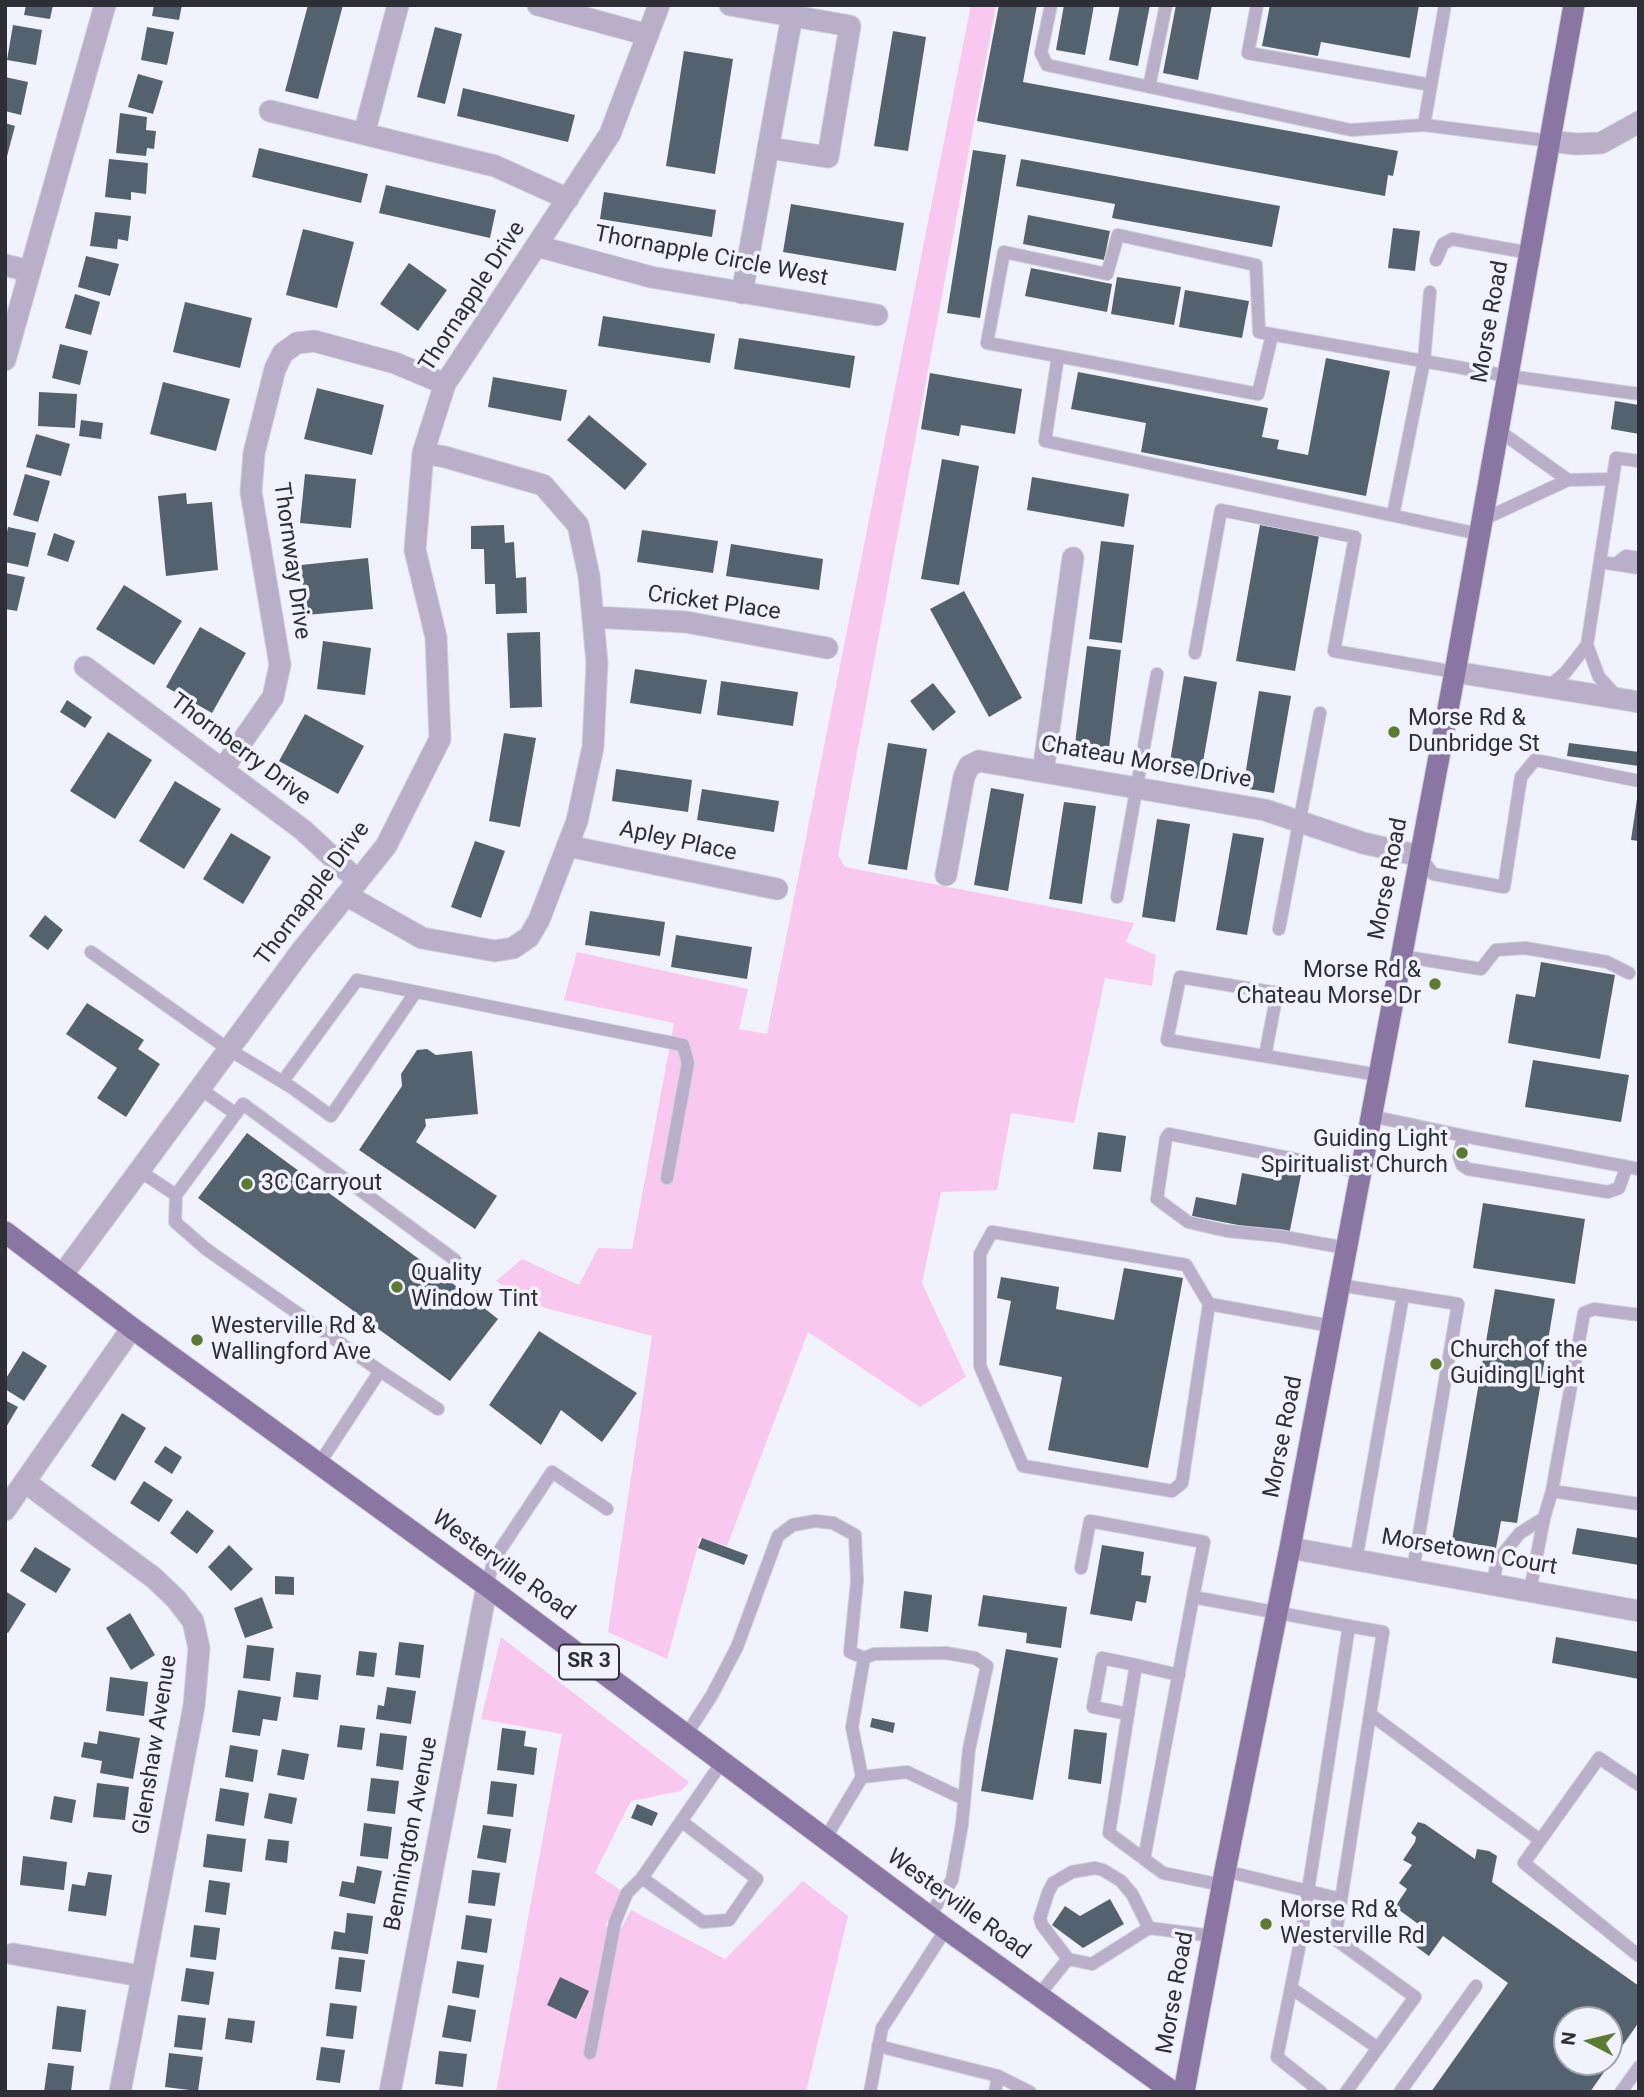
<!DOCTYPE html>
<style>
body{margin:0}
#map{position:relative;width:1644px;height:2097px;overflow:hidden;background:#f0f2fe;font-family:Roboto,sans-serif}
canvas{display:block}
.frame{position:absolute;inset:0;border:7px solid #2e2f36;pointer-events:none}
.north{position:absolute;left:1553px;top:2006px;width:70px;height:70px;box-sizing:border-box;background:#f0f2fe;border:2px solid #a2a4ae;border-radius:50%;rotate:277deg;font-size:19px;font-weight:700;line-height:28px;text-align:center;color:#2e2f36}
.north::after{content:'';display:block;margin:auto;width:24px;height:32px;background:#5c7a30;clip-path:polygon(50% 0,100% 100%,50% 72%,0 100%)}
</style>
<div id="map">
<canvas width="1644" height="2097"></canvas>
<div class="frame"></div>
<div class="north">N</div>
</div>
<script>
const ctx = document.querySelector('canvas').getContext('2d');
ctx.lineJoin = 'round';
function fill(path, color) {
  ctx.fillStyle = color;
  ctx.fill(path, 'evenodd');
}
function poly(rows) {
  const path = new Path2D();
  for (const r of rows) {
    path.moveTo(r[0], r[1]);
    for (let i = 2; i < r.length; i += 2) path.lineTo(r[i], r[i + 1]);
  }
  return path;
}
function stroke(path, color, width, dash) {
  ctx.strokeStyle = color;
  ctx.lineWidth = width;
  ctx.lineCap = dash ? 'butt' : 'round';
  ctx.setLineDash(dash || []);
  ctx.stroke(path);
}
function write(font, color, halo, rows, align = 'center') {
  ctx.font = font + ' Roboto,sans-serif';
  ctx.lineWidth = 7;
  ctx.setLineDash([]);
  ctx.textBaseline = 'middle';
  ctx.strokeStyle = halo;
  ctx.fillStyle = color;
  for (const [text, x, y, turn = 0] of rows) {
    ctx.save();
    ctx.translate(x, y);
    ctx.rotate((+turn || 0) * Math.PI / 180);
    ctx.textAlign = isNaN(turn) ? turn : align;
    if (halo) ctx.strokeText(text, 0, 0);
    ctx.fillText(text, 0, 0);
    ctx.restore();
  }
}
const green = poly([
 [971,5,996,5,838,855,845,867,1134,923,1126,942,1156,955,1152,986,1105,978,1074,1123,1011,1113,997,1190,941,1192,922,1283,966,1377,920,1407,808,1332,727,1546,700,1538,667,1659,608,1632,652,1336,531,1304,496,1281,522,1259,579,1285,598,1248,632,1249,674,1023,564,1000,577,952,748,989,739,1029,767,1034],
 [501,1637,689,1782,681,1791,631,1801,595,1873,622,1891,605,1926,619,1932,631,1910,725,1959,803,1881,848,1916,806,2092,496,2092,562,1734,481,1719]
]);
const building = poly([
 [26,5,53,5,50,19,24,15],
 [154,5,182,5,179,20,152,16],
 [308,5,343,5,318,99,285,91],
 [999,5,1037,5,1023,82,1398,151,1393,176,1388,175,1385,196,977,121],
 [1064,5,1094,5,1085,55,1056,50],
 [1120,5,1150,5,1138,66,1109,60],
 [1176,5,1212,5,1198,80,1163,73],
 [1270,5,1419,5,1410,58,1321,42,1318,56,1262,46],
 [13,25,42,30,36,65,7,60],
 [147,27,174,32,167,65,141,60],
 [435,27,462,34,445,104,417,97],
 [893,31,926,37,908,151,874,146],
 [684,51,733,59,715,174,666,166],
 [138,74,163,81,153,114,128,107],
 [5,77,28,82,21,115,5,111],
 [463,88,575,115,568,142,457,116],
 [120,113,147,117,146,130,156,131,154,149,147,148,146,156,116,153],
 [5,123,15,126,6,160,5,160],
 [259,148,368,174,361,203,252,177],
 [973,150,1006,155,980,318,947,313],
 [109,159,148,163,146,194,131,192,131,200,105,197],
 [1021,159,1280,206,1272,247,1112,218,1115,204,1016,186],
 [386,185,496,210,490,238,379,213],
 [604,192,716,210,712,237,600,219],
 [791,204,904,223,896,271,783,252],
 [95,212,131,216,128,241,118,239,117,249,90,246],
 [1028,215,1110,231,1104,260,1023,244],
 [1393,228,1420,231,1415,271,1388,268],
 [303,229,354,242,337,308,286,295],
 [86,256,119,264,110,296,78,287],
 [409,263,447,290,418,331,380,304],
 [1031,268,1112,284,1107,312,1025,296],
 [1117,277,1181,287,1174,325,1111,314],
 [1185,290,1249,301,1242,338,1179,327],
 [75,294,100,302,91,335,65,328],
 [185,302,252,318,240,368,173,352],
 [603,316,715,334,710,363,598,346],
 [739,338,855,356,850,388,734,369],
 [60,344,88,351,80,385,52,378],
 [1326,358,1390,371,1366,496,1141,452,1146,423,1071,409,1078,372,1268,408,1262,437,1279,440,1277,449,1308,455],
 [930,373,1022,389,1015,434,961,425,959,436,921,429],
 [493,377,567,390,561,421,488,407],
 [163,382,230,399,216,451,150,434],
 [317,388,384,405,372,455,304,439],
 [39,392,77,394,75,428,38,426],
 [1615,401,1639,405,1639,434,1611,429],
 [589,415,647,464,625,490,567,440],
 [81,420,103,423,101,439,79,436],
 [36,434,70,444,61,476,26,467],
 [942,459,979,466,959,585,921,579],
 [25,474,50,481,38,522,13,515],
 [305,474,356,479,351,528,300,523],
 [1032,477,1129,494,1124,527,1027,510],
 [186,493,187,504,212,502,218,570,166,576,158,496],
 [504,525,505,543,514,542,516,578,526,577,527,613,496,614,495,584,485,584,484,549,471,549,471,526],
 [1260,525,1319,536,1295,671,1236,661],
 [8,527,36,533,28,567,5,562,5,543],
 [642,530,718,541,713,573,637,562],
 [54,533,75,541,68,562,47,555],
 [1101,541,1134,545,1122,643,1089,639],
 [731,544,823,559,819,590,726,576],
 [368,558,373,609,306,615,301,565],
 [5,573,25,577,17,611,5,609],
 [124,585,182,621,154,665,96,629],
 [964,591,1022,698,989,717,930,609],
 [200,627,246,653,212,713,166,687],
 [540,632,542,707,510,708,507,633],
 [323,641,371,648,365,695,317,689],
 [1087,646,1121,650,1109,748,1075,744],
 [635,669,707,680,701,714,630,703],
 [1184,676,1217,682,1200,779,1168,774],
 [721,681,798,692,793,726,717,715],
 [933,683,956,712,933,731,910,701],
 [1259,691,1291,696,1274,793,1243,788],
 [67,700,92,717,85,728,60,712],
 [305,714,364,746,338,794,279,761],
 [108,732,152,760,115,819,70,791],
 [504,733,536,738,520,827,489,821],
 [888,743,927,749,907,870,868,864],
 [1569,743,1639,752,1639,766,1567,756],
 [616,769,692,780,688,812,612,801],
 [175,781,221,809,184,869,139,841],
 [991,788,1024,794,1008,891,974,885],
 [702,789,779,801,774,832,697,820],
 [1637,799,1639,799,1639,841,1631,840],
 [1064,802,1096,806,1082,904,1049,899],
 [1157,819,1190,824,1175,922,1142,917],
 [231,833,271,857,243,904,203,879],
 [1233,833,1264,838,1247,935,1216,930],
 [475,841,505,851,481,918,451,907],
 [590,911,665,922,660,956,585,945],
 [45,915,63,930,48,950,29,936],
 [676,935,752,947,747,979,671,967],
 [1541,962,1615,975,1600,1059,1508,1043,1516,994,1535,997],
 [87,1003,144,1040,138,1049,160,1064,126,1117,97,1098,117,1068,66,1034],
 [427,1049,436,1055,472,1051,478,1114,425,1119,426,1126,416,1142,497,1196,475,1229,359,1150,402,1086,401,1074,417,1050],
 [1533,1060,1629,1075,1621,1122,1525,1107],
 [1098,1132,1126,1136,1121,1172,1093,1169],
 [247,1133,460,1289,498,1319,450,1381,198,1198],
 [1275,1170,1301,1175,1289,1235,1192,1216,1196,1197,1236,1205,1242,1173,1273,1179],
 [1483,1203,1585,1219,1575,1284,1473,1268],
 [1124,1268,1183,1278,1148,1468,1048,1450,1062,1377,999,1365,1011,1301,997,1298,1001,1277,1059,1287,1056,1309,1114,1320],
 [1495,1289,1555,1299,1517,1523,1501,1521,1496,1548,1452,1540],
 [539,1331,637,1393,602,1442,561,1410,541,1445,489,1405],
 [23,1351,47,1366,24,1401,5,1389,5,1380],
 [5,1400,18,1407,5,1429],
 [122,1413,146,1428,115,1481,91,1466],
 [165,1446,182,1457,172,1474,154,1462],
 [144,1481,173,1500,159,1522,130,1503],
 [187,1510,214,1531,197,1554,170,1533],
 [1577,1528,1639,1538,1639,1565,1572,1554],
 [702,1538,748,1555,744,1565,698,1548],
 [229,1545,253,1569,231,1591,208,1567],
 [1102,1545,1144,1552,1141,1575,1151,1576,1146,1603,1136,1601,1132,1621,1090,1614],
 [35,1547,71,1569,56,1593,20,1571],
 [275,1576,294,1577,294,1595,275,1594],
 [5,1591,26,1604,8,1633,5,1631],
 [904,1591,932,1595,928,1632,900,1628],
 [983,1595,1067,1607,1061,1648,1026,1643,1027,1633,978,1626],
 [262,1597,273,1628,245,1638,234,1608],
 [130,1613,155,1655,131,1670,106,1628],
 [1556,1637,1639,1652,1639,1679,1552,1663],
 [399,1642,424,1645,420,1678,395,1675],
 [247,1645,274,1648,270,1681,243,1678],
 [1006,1649,1058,1658,1033,1800,981,1791],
 [359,1651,377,1653,374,1677,356,1675],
 [296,1672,321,1675,318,1700,293,1697],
 [110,1677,148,1682,144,1716,106,1711],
 [387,1687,416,1691,411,1724,376,1719,378,1705,384,1706],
 [238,1690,281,1697,277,1721,263,1719,260,1736,232,1732],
 [872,1718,895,1723,893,1733,870,1727],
 [340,1725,365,1728,362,1750,337,1747],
 [502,1728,526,1731,524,1746,537,1748,534,1775,497,1770],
 [1074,1729,1107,1733,1101,1784,1068,1779],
 [99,1731,140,1738,133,1779,100,1773,102,1761,81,1757,84,1742,97,1744],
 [380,1733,407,1736,403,1770,376,1766],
 [230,1745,258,1750,253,1782,225,1777],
 [282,1749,309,1754,304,1780,277,1775],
 [371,1778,399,1781,395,1814,367,1811],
 [491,1781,517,1784,513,1817,487,1814],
 [97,1783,129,1787,125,1820,93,1817],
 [220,1788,249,1793,244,1826,215,1821],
 [269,1793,297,1798,292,1824,264,1818],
 [54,1796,76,1800,72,1823,50,1819],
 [637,1804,658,1813,652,1826,631,1818],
 [1418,1822,1425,1824,1475,1859,1477,1849,1489,1851,1497,1856,1492,1882,1639,1986,1639,2022,1590,2092,1431,2092,1508,1983,1443,1936,1429,1956,1411,1943,1421,1926,1395,1907,1407,1889,1399,1883,1412,1865,1403,1860,1415,1842,1416,1837,1411,1833],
 [1567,2020,1609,2020,1609,2062,1567,2062],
 [364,1823,392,1827,388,1859,360,1856],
 [483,1825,511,1829,506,1863,477,1858],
 [207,1834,246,1839,242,1872,203,1867],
 [268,1839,289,1841,287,1863,265,1860],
 [23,1856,67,1862,64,1890,20,1885],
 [357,1866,382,1871,375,1904,339,1896,342,1881,354,1883],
 [472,1870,500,1873,495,1906,468,1903],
 [88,1872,112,1875,106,1916,68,1911,72,1884,85,1886],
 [209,1880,230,1883,226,1915,205,1912],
 [1110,1899,1124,1924,1083,1948,1052,1925,1065,1906,1080,1916],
 [347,1913,373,1916,368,1954,331,1949,334,1931,345,1933],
 [466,1915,492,1919,487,1953,461,1949],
 [194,1925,220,1928,216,1960,190,1957],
 [339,1957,365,1960,361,1992,335,1989],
 [457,1961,484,1965,479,1998,452,1993],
 [186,1968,214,1972,209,2005,181,2001],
 [560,1977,589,1991,576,2019,547,2005],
 [330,2003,357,2006,353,2039,326,2036],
 [448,2005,476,2010,471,2042,442,2037],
 [57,2006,86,2010,81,2052,52,2049],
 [178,2015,206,2018,202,2050,174,2047],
 [228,2018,255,2021,252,2043,225,2039],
 [321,2047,345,2050,340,2083,316,2080],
 [439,2051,467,2054,463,2087,435,2084],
 [169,2053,203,2057,198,2091,165,2087],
 [48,2063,74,2066,71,2092,44,2092]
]);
const lane = poly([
 [1051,5,1041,53,1047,65,1351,130,1424,125],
 [1257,5,1248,53,1431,85],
 [1445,5,1424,125,1550,141],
 [1149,87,1166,5],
 [1436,260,1443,244,1452,239,1530,253],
 [1058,356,1258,394,1272,335],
 [1498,430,1568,480],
 [1393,515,1424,361,1430,292],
 [1482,520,1568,480,1613,479],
 [1479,534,1045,441,1058,356,987,343,1004,252,1107,274,1118,235,1256,265,1259,332,1508,376,1639,394],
 [1601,562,1639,568],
 [1616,564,1626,556,1639,558],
 [1587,645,1616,458,1639,461],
 [1195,653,1221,510,1355,537,1334,651,1455,672],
 [1548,687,1565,673,1587,645,1599,677,1619,699],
 [1420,856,1433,874,1504,887,1521,777,1535,760,1639,781],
 [1117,897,1157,674],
 [1279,929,1320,713],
 [91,952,228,1049,291,1087,331,1116,415,993],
 [1401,956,1481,969,1496,950,1525,948,1607,962,1629,973],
 [1265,1056,1277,993,1180,977,1167,1040,1379,1075],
 [283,1081,357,980,683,1045,688,1063,667,1178],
 [199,1088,236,1114],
 [1371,1116,1474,1138,1639,1169],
 [1463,1136,1459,1157,1462,1165,1468,1169,1608,1192,1619,1188,1626,1168],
 [138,1170,176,1195],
 [1346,1248,1279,1236,1227,1231,1188,1222,1157,1199,1166,1138,1169,1134,1360,1172],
 [1339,1285,1458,1304,1413,1570],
 [1209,1304,1182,1483,1172,1491,1023,1466,980,1366,980,1254,992,1232,1186,1265,1209,1304,1331,1326],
 [380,1371,438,1409],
 [319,1464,380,1371,206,1249,175,1222,176,1195,243,1104,455,1260],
 [1552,1491,1639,1504],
 [1356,1560,1403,1295],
 [1081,1568,1090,1521,1204,1542,1193,1597],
 [1493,1585,1497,1561,1520,1533,1544,1518,1552,1491,1584,1313,1594,1309,1639,1315],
 [487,1586,494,1559,552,1472,607,1509],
 [1530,1591,1544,1518],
 [1349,1626,1383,1632,1370,1714],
 [1136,1665,1179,1675],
 [1128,1714,1093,1707,1102,1658,1136,1665,1128,1714,1109,1833,1144,1859,1193,1597,1349,1626,1300,1943,1277,2057,1321,2092],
 [686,1735,712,1695,737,1647,778,1536,793,1525,815,1521,833,1523,855,1535,857,1581,850,1652,864,1658],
 [862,1777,852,1727,864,1658,874,1654,946,1653,975,1658,987,1666,969,1749,962,1824,952,1880,929,1917],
 [1639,1785,1599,1758,1524,1863,1639,1956],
 [681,1821,757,1879,729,1920,703,1922,642,1878,722,1762],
 [825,1839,862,1777,907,1772,964,1799],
 [1144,1859,1163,1873,1222,1885],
 [1225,1871,1341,1899],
 [1068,1959,1042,1925,1040,1918,1048,1893,1053,1883,1072,1872,1095,1868,1103,1870,1121,1881,1132,1894,1149,1928],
 [1291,1988,1378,2048],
 [1038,1996,1068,1959,1092,1964,1149,1928,1213,1936],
 [878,2046,998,2076,1030,2092],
 [590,2053,615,1922,627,1893,642,1878],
 [870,2092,882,2028,946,1929],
 [995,2092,998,2076],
 [1346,2092,1415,1997,1335,1939,1370,1714,1540,1840],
 [1400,2092,1476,1986],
 [1621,2092,1639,2067]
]);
const street = poly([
 [538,5,648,35],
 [730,5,850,26,828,157,769,148],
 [270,111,495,166,568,199],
 [364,134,398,5],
 [1550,141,1575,144,1601,143,1639,122],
 [537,246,651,277,877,315],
 [5,265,29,271],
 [742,293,792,16],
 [5,360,105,5],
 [593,617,686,622,827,648],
 [85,667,303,830,358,881],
 [1455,672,1639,702],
 [223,769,273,697,280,665,251,492,254,453,275,369,283,353,297,343,314,341,395,363,445,384],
 [1043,772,1073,558],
 [568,846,777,889],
 [946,875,964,777,969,766,979,761,1265,810,1363,843,1420,856],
 [346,895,422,938,495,951,513,948,529,937,539,920,577,821,593,747,597,663,589,576,578,525,543,485,445,457,423,453],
 [63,1274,302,950,386,846,440,739,436,637,415,550,423,453,445,384,610,134,659,5],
 [25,1482,154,1578,176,1599,193,1621,199,1648,194,1706,120,2092],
 [5,1510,132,1328],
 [1290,1548,1639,1611],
 [13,1954,141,1976],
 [390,2092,487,1586]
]);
const primary = poly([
 [5,1232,132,1328,487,1586,946,1929,1173,2092],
 [1184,2092,1225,1871,1290,1548,1455,672,1574,5]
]);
const markers = [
 [1394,732,7,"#5c7a30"],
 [1435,984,7,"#5c7a30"],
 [1462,1153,7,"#5c7a30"],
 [247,1184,7,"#5c7a30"],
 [397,1287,7,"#5c7a30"],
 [197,1340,7,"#5c7a30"],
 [1436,1364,7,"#5c7a30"],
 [1266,1924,7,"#5c7a30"]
];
const shields = [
 [589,1662,60]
];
const shieldNames = [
 ["SR 3",589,1662]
];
const streetNames = [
 ["Thornapple Circle West",711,257,11],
 ["Thornapple Drive",473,297,-57],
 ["Morse Road",1491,322,-80],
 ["Thornway Drive",291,561,82],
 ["Cricket Place",714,604,8],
 ["Thornberry Drive",240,750,37],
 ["Chateau Morse Drive",1146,763,10],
 ["Apley Place",678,842,12],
 ["Morse Road",1389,879,-79],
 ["Thornapple Drive",313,894,-53],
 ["Morse Road",1284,1437,-79],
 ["Morsetown Court",1469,1553,10],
 ["Westerville Road",503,1566,36],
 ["Glenshaw Avenue",156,1745,-81],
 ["Bennington Avenue",412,1834,-79],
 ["Westerville Road",958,1905,36],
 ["Morse Road",1176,1993,-80]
];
const poiNames = [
 ["Morse Rd &",1408,719],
 ["Dunbridge St",1408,745],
 ["Morse Rd &",1421,971,"right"],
 ["Chateau Morse Dr",1421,997,"right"],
 ["Guiding Light",1448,1140,"right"],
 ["Spiritualist Church",1448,1166,"right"],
 ["3C Carryout",261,1184],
 ["Quality",411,1274],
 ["Window Tint",411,1300],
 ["Westerville Rd &",211,1327],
 ["Wallingford Ave",211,1353],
 ["Church of the",1450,1351],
 ["Guiding Light",1450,1377],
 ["Morse Rd &",1280,1911],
 ["Westerville Rd",1280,1937]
];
fill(green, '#f9c8ef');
fill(building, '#54616e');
stroke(lane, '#cdcfda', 14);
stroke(street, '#cdcfda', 23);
stroke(primary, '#cdcfda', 23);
stroke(lane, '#b9afc8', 12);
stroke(street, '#b9afc8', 21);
stroke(primary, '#8976a2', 21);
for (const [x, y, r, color] of markers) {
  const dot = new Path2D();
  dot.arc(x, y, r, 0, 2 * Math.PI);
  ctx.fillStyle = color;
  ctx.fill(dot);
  stroke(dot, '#f0f2fe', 2.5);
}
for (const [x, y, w] of shields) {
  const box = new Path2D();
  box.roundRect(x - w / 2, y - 17.5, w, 35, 5);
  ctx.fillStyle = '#f0f2fe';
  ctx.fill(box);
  stroke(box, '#2e2f36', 2);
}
write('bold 21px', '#2e2f36', null, shieldNames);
write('23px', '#2e2f36', '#f0f2fe', streetNames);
write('23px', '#2e2f36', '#f0f2fe', poiNames, 'left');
</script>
